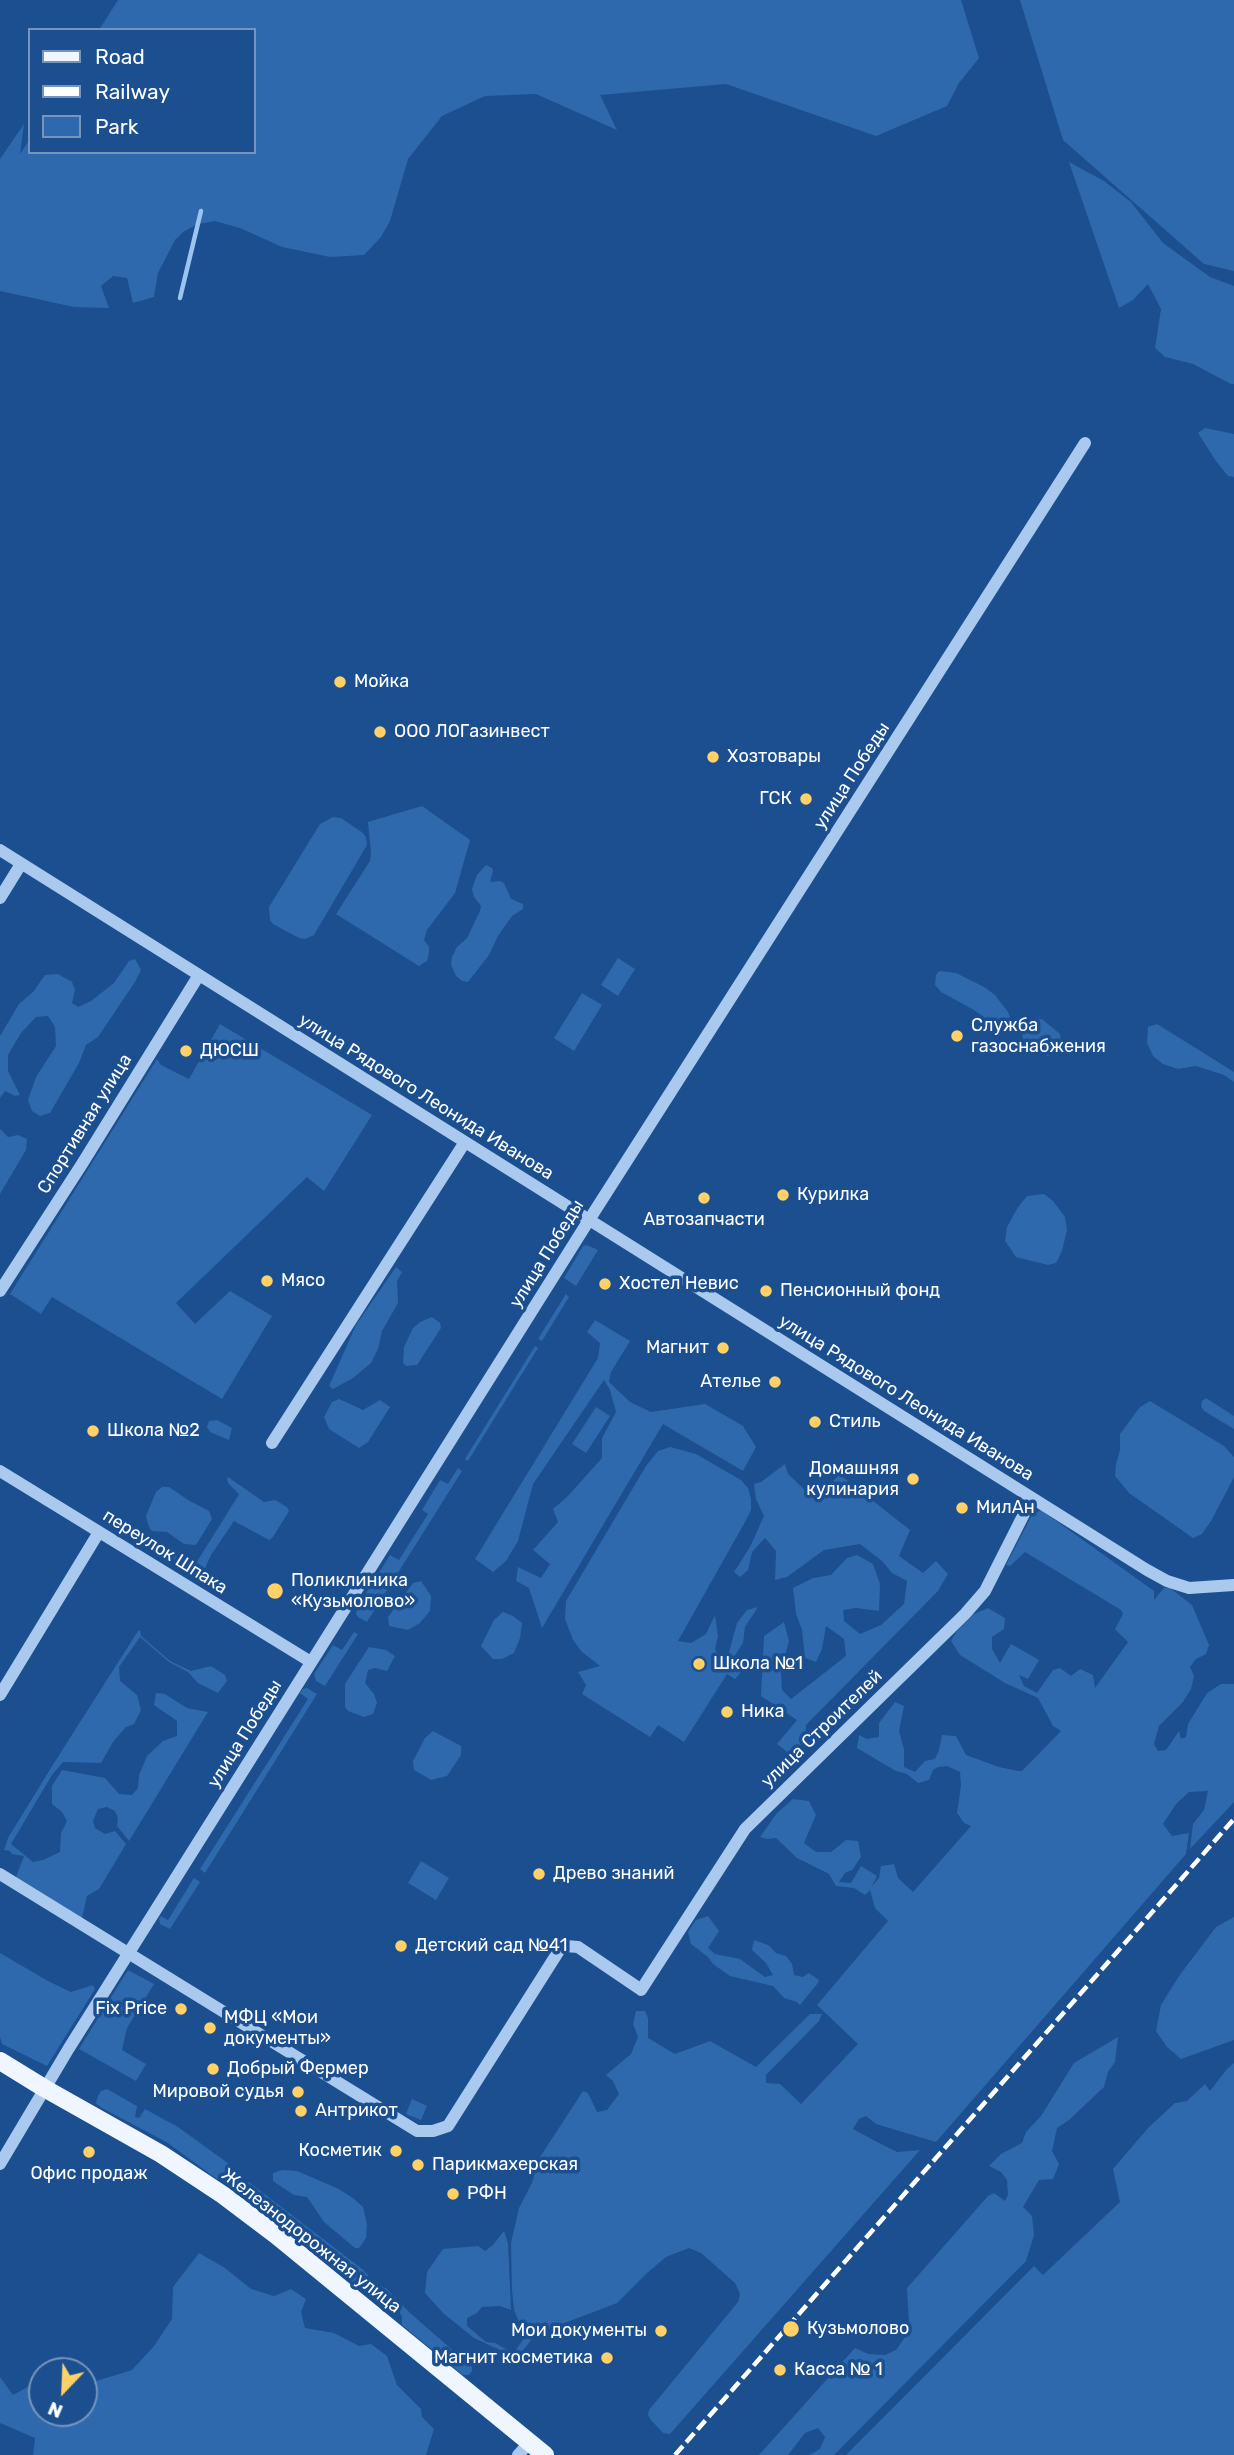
<!DOCTYPE html>
<meta charset="utf-8">
<style>
body{margin:0}
#map{position:relative;width:1234px;height:2455px;overflow:hidden;background:#1b4f8f;font-family:Rubik,sans-serif}
canvas{display:block}
.legend{position:absolute;left:28px;top:28px;width:228px;height:126px;box-sizing:border-box;background:#1b4f8f;border:2px solid #7695bc;margin:0;padding:9px 12px;list-style:none;font-size:21px;color:#fff}
.legend li{display:flex;align-items:center;gap:14px;height:35px}
.legend b{width:35px;border:2px solid #7695bc}
.north{position:absolute;left:28px;top:2357px;width:70px;height:70px;box-sizing:border-box;background:#1b4f8f;border:2px solid #7695bc;border-radius:50%;rotate:203deg;font-size:19px;font-weight:700;line-height:28px;text-align:center;color:#fff}
.north::after{content:'';display:block;margin:auto;width:24px;height:32px;background:#ffd166;clip-path:polygon(50% 0,100% 100%,50% 72%,0 100%)}
</style>
<div id="map">
<canvas width="1234" height="2455"></canvas>
<ul class="legend">
<li><b style="height:9px;background:#f0f6ff"></b>Road</li>
<li><b style="height:9px;background:#fff"></b>Railway</li>
<li><b style="height:19px;background:#2e69ad"></b>Park</li>
</ul>
<div class="north">N</div>
</div>
<script>
const ctx = document.querySelector('canvas').getContext('2d');
ctx.lineJoin = 'round';
function fill(path, color) {
  ctx.fillStyle = color;
  ctx.fill(path, 'evenodd');
}
function poly(rows) {
  const path = new Path2D();
  for (const r of rows) {
    path.moveTo(r[0], r[1]);
    for (let i = 2; i < r.length; i += 2) path.lineTo(r[i], r[i + 1]);
  }
  return path;
}
function stroke(path, color, width, dash) {
  ctx.strokeStyle = color;
  ctx.lineWidth = width;
  ctx.lineCap = dash ? 'butt' : 'round';
  ctx.setLineDash(dash || []);
  ctx.stroke(path);
}
function write(font, color, halo, rows, align = 'center') {
  ctx.font = font + ' Rubik,sans-serif';
  ctx.lineWidth = 7;
  ctx.setLineDash([]);
  ctx.textBaseline = 'middle';
  ctx.strokeStyle = halo;
  ctx.fillStyle = color;
  for (const [text, x, y, turn = 0] of rows) {
    ctx.save();
    ctx.translate(x, y);
    ctx.rotate((+turn || 0) * Math.PI / 180);
    ctx.textAlign = isNaN(turn) ? turn : align;
    if (halo) ctx.strokeText(text, 0, 0);
    ctx.fillText(text, 0, 0);
    ctx.restore();
  }
}
const green = poly([
 [118,0,961,0,979,58,959,83,947,106,876,136,726,84,600,95,617,130,536,94,485,96,442,116,408,159,390,221,381,237,364,255,330,257,282,247,240,228,215,221,198,224,183,232,175,240,158,273,154,297,133,303,127,278,113,276,101,286,109,308,74,307,0,291,0,159,24,124,20,154,30,139,30,152,254,152,254,30,99,30],
 [1020,0,1234,0,1234,271,1204,264,1063,140],
 [1069,162,1104,181,1131,202,1163,243,1210,277,1234,286,1234,384,1231,384,1193,364,1165,357,1155,348,1161,309,1148,284,1133,300,1119,308],
 [1205,428,1234,434,1234,477,1228,476,1216,461,1198,433],
 [422,806,470,840,455,893,427,930,424,940,429,947,429,953,427,961,419,966,336,914,370,861,371,853,368,822],
 [333,817,341,818,363,833,366,837,367,845,314,935,305,939,299,938,273,924,270,920,269,907,320,824],
 [486,865,492,868,493,871,490,882,500,881,504,883,511,899,523,904,523,909,512,916,498,936,489,955,468,982,462,981,456,976,451,965,452,957,457,947,467,938,480,911,481,906,474,897,472,889,477,875],
 [618,958,635,969,618,996,601,985],
 [135,959,141,970,135,982,98,1037,86,1045,79,1063,50,1113,40,1116,32,1111,28,1100,36,1077,56,1046,55,1027,48,1016,36,1017,21,1033,8,1055,8,1071,20,1095,15,1096,5,1091,0,1098,0,1036,19,1004,33,992,45,975,58,974,72,982,75,990,72,1003,78,1007,91,1001,114,983,129,961],
 [939,971,956,973,984,987,995,995,1008,1012,1010,1017,1008,1024,1002,1027,995,1025,974,1010,941,992,935,985,936,975],
 [582,993,602,1005,574,1051,554,1038],
 [1042,1019,1060,1034,1061,1042,1056,1052,1048,1056,1036,1053,1026,1045,1022,1036,1025,1027,1033,1020],
 [220,1024,372,1115,324,1191,307,1177,176,1303,195,1324,230,1291,272,1316,222,1399,52,1297,41,1314,10,1294,157,1059,161,1065,189,1079],
 [1157,1024,1234,1072,1234,1082,1224,1075,1196,1066,1178,1069,1163,1064,1153,1056,1147,1043,1148,1027],
 [0,1129,8,1137,18,1135,27,1139,26,1150,0,1194],
 [1044,1194,1053,1201,1065,1217,1067,1230,1062,1251,1056,1263,1048,1265,1016,1257,1005,1241,1007,1227,1018,1207,1027,1196],
 [587,1245,598,1250,576,1286,564,1278,583,1246],
 [396,1267,402,1272,397,1281,398,1303,382,1331,378,1349,371,1363,353,1378,333,1389,329,1386,356,1325],
 [566,1294,569,1297,542,1341,538,1339],
 [432,1317,440,1323,441,1328,417,1365,406,1366,403,1363,404,1347,413,1328,420,1322],
 [595,1320,630,1341,611,1372,609,1382,630,1402,651,1412,705,1404,743,1426,756,1447,743,1471,663,1424,542,1628,529,1588,516,1581,518,1567,541,1578,550,1564,533,1550,558,1522,553,1509,567,1497,602,1458,602,1438,616,1412,610,1390,604,1380,533,1484,518,1541,506,1561,493,1572,475,1559,598,1358,600,1343,587,1332],
 [535,1346,538,1348,468,1461,465,1459],
 [1206,1398,1234,1416,1234,1429,1204,1411,1201,1406,1202,1401],
 [339,1399,363,1410,380,1400,390,1407,368,1442,359,1448,329,1429,324,1417,332,1402],
 [1150,1401,1224,1446,1234,1457,1234,1477,1231,1483,1211,1521,1202,1534,1193,1538,1129,1493,1115,1476,1116,1464,1120,1450,1120,1434,1140,1407],
 [596,1407,610,1416,586,1453,572,1444],
 [217,1420,232,1428,229,1440,210,1432,207,1427,209,1421],
 [670,1447,696,1454,741,1480,748,1488,751,1499,751,1510,745,1522,678,1641,691,1643,706,1634,715,1615,718,1636,715,1649,721,1661,728,1656,737,1623,747,1610,758,1607,745,1627,743,1643,730,1663,741,1672,735,1679,727,1674,684,1742,658,1725,650,1737,582,1694,586,1685,578,1672,600,1666,582,1652,573,1640,565,1619,566,1601,646,1466,658,1451],
 [785,1464,788,1474,807,1492,829,1487,839,1474,910,1530,899,1556,923,1573,936,1561,948,1574,938,1591,806,1725,805,1742,795,1758,777,1744,797,1720,761,1696,764,1636,784,1622,789,1641,781,1671,782,1690,791,1699,846,1656,844,1639,826,1626,822,1649,816,1662,805,1658,802,1630,796,1614,793,1588,813,1578,831,1575,847,1558,857,1555,873,1564,880,1584,879,1611,856,1608,843,1610,844,1621,860,1634,881,1625,904,1604,907,1581,892,1573,882,1561,860,1544,824,1550,787,1577,775,1580,776,1551,765,1538,752,1552,748,1570,740,1577,734,1572,750,1547,764,1516,756,1499,754,1484,761,1482],
 [458,1468,462,1471,367,1622,358,1617,356,1614,358,1606,390,1555,399,1560,428,1514,422,1510,440,1480,448,1484],
 [228,1477,264,1502,275,1500,287,1507,289,1511,273,1537,269,1540,234,1521,211,1555,202,1575,197,1580,193,1579,190,1576,193,1568,238,1496,239,1494,229,1484,227,1480],
 [162,1487,169,1487,188,1500,209,1511,212,1519,196,1545,184,1544,167,1532,152,1531,149,1527,146,1516,156,1492],
 [1041,1510,1154,1591,1154,1600,1164,1588,1170,1588,1192,1605,1209,1645,1206,1654,1196,1659,1190,1667,1194,1676,1191,1689,1183,1702,1159,1726,1154,1744,1158,1751,1166,1750,1179,1731,1181,1739,1186,1737,1188,1724,1207,1693,1221,1684,1234,1684,1234,1802,1190,1849,1193,1824,1204,1810,1208,1791,1189,1792,1176,1804,1163,1824,1172,1836,1189,1833,1186,1854,936,2142,876,2124,866,2116,859,2119,853,2129,875,2141,897,2152,920,2150,670,2434,663,2433,651,2420,648,2415,649,2410,738,2302,740,2294,735,2283,701,2253,689,2248,666,2257,647,2273,617,2303,536,2334,517,2358,474,2338,443,2313,425,2293,427,2272,443,2249,478,2246,485,2251,493,2245,504,2231,508,2243,511,2310,500,2306,482,2307,477,2313,467,2318,467,2326,486,2342,495,2343,511,2352,515,2351,525,2337,527,2328,519,2322,514,2310,512,2290,511,2243,519,2208,532,2183,538,2160,583,2091,588,2093,597,2112,607,2110,619,2094,613,2081,606,2075,631,2054,638,2037,633,2024,636,2011,645,2011,648,2018,648,2038,675,2054,710,2041,756,2067,810,2014,822,2014,819,2021,766,2075,766,2083,780,2084,801,2104,858,2044,817,2005,888,1921,875,1908,870,1890,865,1895,854,1888,836,1886,829,1874,797,1858,776,1838,767,1839,760,1837,777,1813,793,1799,809,1801,816,1815,804,1843,816,1852,831,1852,846,1840,858,1841,861,1857,852,1870,845,1873,839,1882,851,1883,861,1866,877,1876,872,1886,879,1878,881,1866,894,1864,898,1878,913,1892,971,1826,964,1823,957,1813,961,1786,960,1772,947,1766,938,1767,933,1770,929,1780,918,1783,907,1774,896,1771,857,1748,859,1735,867,1739,879,1737,879,1723,895,1702,904,1706,899,1731,904,1749,904,1767,915,1772,925,1761,935,1759,939,1750,942,1735,956,1736,966,1755,999,1767,1018,1771,1022,1771,1061,1731,1053,1726,1038,1698,1005,1683,960,1655,951,1641,957,1631,974,1614,988,1608,1005,1618,1004,1629,992,1637,992,1649,1000,1663,1011,1644,1039,1660,1028,1679,1019,1675,1024,1686,1037,1693,1053,1670,1060,1668,1071,1676,1080,1669,1093,1675,1095,1688,1128,1642,1115,1629,1123,1614,1121,1610,1025,1552,1010,1566,1006,1565,1032,1515],
 [170,1548,181,1554,185,1559,183,1565,179,1567,164,1559,162,1554,165,1549],
 [421,1581,431,1596,430,1611,420,1623,408,1630,389,1626,388,1617,413,1583],
 [503,1612,513,1616,522,1623,520,1638,514,1653,502,1659,493,1659,481,1646,494,1620],
 [140,1630,141,1636,170,1661,191,1671,211,1666,225,1675,227,1681,218,1693,198,1683,188,1672,169,1662,140,1637,119,1667,120,1681,137,1695,141,1710,134,1724,126,1727,113,1742,101,1763,63,1762,52,1775,11,1844,33,1862,43,1860,60,1852,61,1833,67,1821,62,1812,52,1804,52,1786,62,1770,105,1778,119,1794,132,1795,138,1788,139,1775,147,1756,163,1741,177,1736,177,1721,154,1705,156,1693,165,1694,187,1708,208,1712,129,1841,117,1826,118,1818,115,1811,107,1807,98,1809,93,1821,95,1828,105,1834,115,1831,126,1844,99,1889,87,1896,82,1918,18,1880,16,1877,24,1856,12,1854,10,1851,4,1850,8,1838,54,1763,138,1631],
 [354,1632,358,1634,325,1686,316,1681,314,1674,333,1645,342,1650],
 [369,1647,386,1650,395,1656,387,1671,375,1668,368,1670,365,1683,374,1694,377,1703,373,1714,364,1717,348,1711,345,1707,345,1684],
 [307,1688,317,1694,205,1873,200,1869,308,1699,300,1693,303,1689],
 [433,1731,461,1746,461,1755,447,1776,431,1780,414,1770,413,1761,425,1738],
 [421,1861,449,1878,436,1900,408,1883],
 [194,1878,200,1882,170,1929,160,1924,159,1919,161,1916,168,1920],
 [708,1916,719,1931,708,1948,715,1954,740,1959,765,1977,773,1975,766,1963,752,1950,754,1940,768,1945,776,1953,786,1956,792,1964,794,1975,803,1977,809,1973,819,1980,818,1983,800,2005,797,2002,784,1998,773,1986,730,1976,713,1964,708,1957,691,1944,688,1932,696,1920],
 [1234,1917,1234,2040,1181,2059,1167,2047,1156,2031,1161,2005,1179,1976,1216,1927],
 [0,1953,48,1981,71,1992,93,1985,95,1989,47,2066,2,2044,0,2037],
 [128,1970,154,1984,127,2028,122,2050,146,2064,136,2081,79,2049],
 [1118,2037,1115,2062,1108,2072,1104,2087,1069,2120,1057,2128,1052,2151,1059,2164,1053,2179,1039,2180,1023,2207,1032,2216,1034,2235,1026,2261,834,2455,809,2455,820,2449,825,2437,818,2428,805,2433,788,2455,759,2455,855,2348,868,2354,885,2355,896,2350,905,2337,909,2322,907,2288,988,2196,994,2193,1005,2201,1008,2195,1007,2180,1001,2172,989,2166,1001,2154,1022,2143,1026,2132,1041,2116,1074,2063],
 [1234,2063,1234,2455,846,2455,1034,2266,1043,2275,1120,2202,1113,2169,1148,2128,1175,2103,1187,2101,1205,2084,1210,2091,1227,2069],
 [107,2089,137,2106,135,2117,139,2118,145,2109,178,2127,229,2164,233,2169,230,2176,225,2179,217,2179,168,2143,102,2108,96,2103,98,2096,101,2091],
 [412,2099,427,2106,421,2120,406,2114],
 [282,2170,297,2171,339,2189,354,2199,363,2207,367,2224,366,2238,359,2248,355,2248,324,2222,307,2197,294,2195,273,2181,273,2173],
 [249,2182,362,2269,368,2275,370,2281,368,2286,355,2284,246,2199,241,2189],
 [199,2253,225,2268,251,2289,274,2296,291,2289,306,2299,301,2312,305,2328,334,2333,359,2346,371,2344,387,2356,397,2385,421,2409,422,2417,434,2429,426,2455,33,2455,35,2438,0,2423,0,2377,13,2395,42,2379,42,2413,84,2413,84,2380,93,2382,132,2370,154,2346,172,2319,173,2287],
 [380,2287,386,2288,410,2313,472,2367,472,2371,469,2375,463,2375,402,2325,402,2317,396,2304]
]);
const stream = poly([
 [180,298,201,211]
]);
const minor = poly([
 [0,850,1147,1570,1167,1581,1189,1588,1234,1585],
 [0,898,21,864],
 [0,1291,82,1164,199,975],
 [272,1443,465,1142],
 [0,1471,311,1662],
 [0,1695,99,1532],
 [0,1874,417,2131,433,2131,448,2126,560,1949,566,1946,578,1947,640,1989],
 [641,1990,745,1829,965,1614,985,1591,1032,1498],
 [0,2164,69,2048,589,1220,1085,443],
 [518,2455,529,2443]
]);
const major = poly([
 [0,2061,44,2088,161,2154,223,2195,276,2235,545,2455]
]);
const rail = poly([
 [675,2455,1234,1819]
]);
const markers = [
 [340,682,7,"#ffd166"],
 [380,732,7,"#ffd166"],
 [713,757,7,"#ffd166"],
 [806,799,7,"#ffd166"],
 [957,1036,7,"#ffd166"],
 [186,1051,7,"#ffd166"],
 [783,1195,7,"#ffd166"],
 [704,1198,7,"#ffd166"],
 [267,1281,7,"#ffd166"],
 [605,1284,7,"#ffd166"],
 [766,1291,7,"#ffd166"],
 [723,1348,7,"#ffd166"],
 [775,1382,7,"#ffd166"],
 [815,1422,7,"#ffd166"],
 [93,1431,7,"#ffd166"],
 [913,1479,7,"#ffd166"],
 [962,1508,7,"#ffd166"],
 [275,1591,9,"#ffd166"],
 [699,1664,7,"#ffd166"],
 [727,1712,7,"#ffd166"],
 [539,1874,7,"#ffd166"],
 [401,1946,7,"#ffd166"],
 [181,2009,7,"#ffd166"],
 [210,2028,7,"#ffd166"],
 [213,2069,7,"#ffd166"],
 [298,2092,7,"#ffd166"],
 [301,2111,7,"#ffd166"],
 [396,2151,7,"#ffd166"],
 [89,2152,7,"#ffd166"],
 [418,2165,7,"#ffd166"],
 [453,2194,7,"#ffd166"],
 [791,2329,9,"#ffd166"],
 [661,2331,7,"#ffd166"],
 [607,2358,7,"#ffd166"],
 [780,2370,7,"#ffd166"]
];
const poiNames = [
 ["Мойка",354,682],
 ["ООО ЛОГазинвест",394,732],
 ["Хозтовары",727,757],
 ["ГСК",792,799,"right"],
 ["Служба",971,1026],
 ["газоснабжения",971,1047],
 ["ДЮСШ",200,1051],
 ["Курилка",797,1195],
 ["Автозапчасти",704,1220,"center"],
 ["Мясо",281,1281],
 ["Хостел Невис",619,1284],
 ["Пенсионный фонд",780,1291],
 ["Магнит",709,1348,"right"],
 ["Ателье",761,1382,"right"],
 ["Стиль",829,1422],
 ["Школа №2",107,1431],
 ["Домашняя",899,1469,"right"],
 ["кулинария",899,1490,"right"],
 ["МилАн",976,1508],
 ["Поликлиника",291,1581],
 ["«Кузьмолово»",291,1602],
 ["Школа №1",713,1664],
 ["Ника",741,1712],
 ["Древо знаний",553,1874],
 ["Детский сад №41",415,1946],
 ["Fix Price",167,2009,"right"],
 ["МФЦ «Мои",224,2018],
 ["документы»",224,2039],
 ["Добрый Фермер",227,2069],
 ["Мировой судья",284,2092,"right"],
 ["Антрикот",315,2111],
 ["Косметик",382,2151,"right"],
 ["Парикмахерская",432,2165],
 ["Офис продаж",89,2174,"center"],
 ["РФН",467,2194],
 ["Кузьмолово",807,2329],
 ["Мои документы",647,2331,"right"],
 ["Магнит косметика",593,2358,"right"],
 ["Касса № 1",794,2370]
];
const streetNames = [
 ["улица Победы",852,776,-57],
 ["улица Рядового Леонида Иванова",426,1097,32],
 ["Спортивная улица",85,1124,-58],
 ["улица Победы",547,1254,-58],
 ["улица Рядового Леонида Иванова",906,1398,32],
 ["переулок Шпака",165,1552,32],
 ["улица Строителей",822,1729,-44],
 ["улица Победы",245,1734,-58],
 ["Железнодорожная улица",311,2241,38]
];
fill(green, '#2e69ad');
stroke(stream, '#9cc4f0', 4.5);
stroke(minor, '#a9c9ee', 12);
stroke(major, '#f0f6ff', 18);
stroke(rail, '#fff', 4.5, [12, 5]);
for (const [x, y, r, color] of markers) {
  const dot = new Path2D();
  dot.arc(x, y, r, 0, 2 * Math.PI);
  ctx.fillStyle = color;
  ctx.fill(dot);
  stroke(dot, '#1b4f8f', 2.5);
}
write('18px', '#fff', '#1b4f8f', poiNames, 'left');
write('18px', '#fff', '#1b4f8f', streetNames);
</script>
